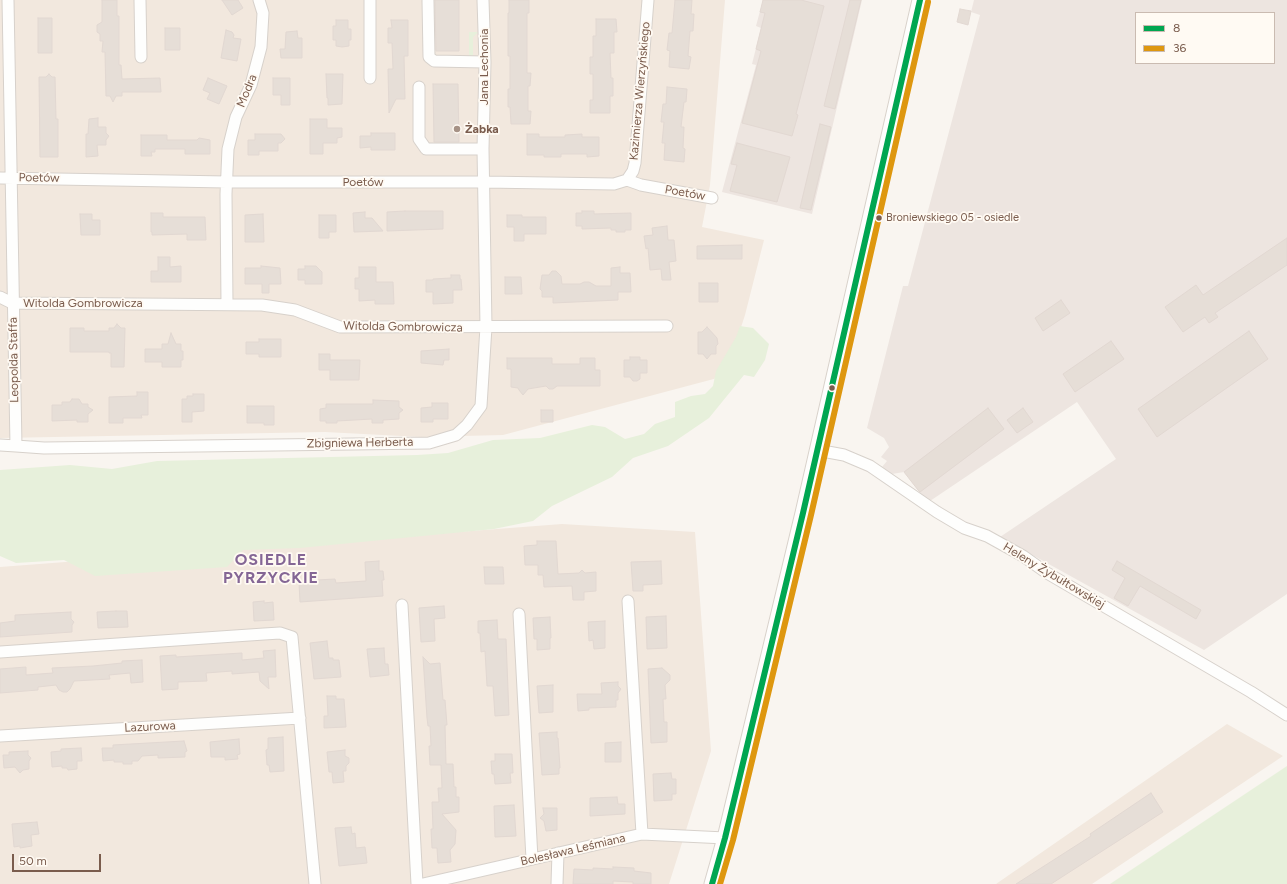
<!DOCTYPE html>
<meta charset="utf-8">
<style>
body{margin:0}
#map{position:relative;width:1287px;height:884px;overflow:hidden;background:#f9f5f0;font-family:Figtree,sans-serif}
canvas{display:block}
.legend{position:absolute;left:1135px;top:12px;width:140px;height:52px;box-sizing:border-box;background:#fffaf3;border:1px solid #cabbb1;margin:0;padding:5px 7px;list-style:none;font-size:12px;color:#7a5c4d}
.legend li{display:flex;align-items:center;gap:8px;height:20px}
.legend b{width:20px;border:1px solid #cabbb1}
.scale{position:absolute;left:12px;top:854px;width:89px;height:18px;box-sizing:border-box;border:2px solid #7a5c4d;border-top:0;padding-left:5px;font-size:12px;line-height:14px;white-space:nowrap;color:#7a5c4d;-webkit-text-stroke:3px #fffaf3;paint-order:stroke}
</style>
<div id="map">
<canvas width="1287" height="884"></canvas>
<ul class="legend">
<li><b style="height:5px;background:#00a651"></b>8</li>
<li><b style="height:5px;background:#de970f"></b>36</li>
</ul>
<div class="scale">50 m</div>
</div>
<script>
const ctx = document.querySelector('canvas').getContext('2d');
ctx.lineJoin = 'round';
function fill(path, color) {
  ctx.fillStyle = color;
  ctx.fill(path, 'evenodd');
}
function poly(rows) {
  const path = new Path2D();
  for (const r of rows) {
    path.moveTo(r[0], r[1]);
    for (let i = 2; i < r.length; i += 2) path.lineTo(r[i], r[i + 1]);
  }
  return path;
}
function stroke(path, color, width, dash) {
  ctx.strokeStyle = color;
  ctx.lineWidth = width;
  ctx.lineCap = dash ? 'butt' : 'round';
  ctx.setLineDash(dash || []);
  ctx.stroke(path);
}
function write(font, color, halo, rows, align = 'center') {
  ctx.font = font + ' Figtree,sans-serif';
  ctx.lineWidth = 3.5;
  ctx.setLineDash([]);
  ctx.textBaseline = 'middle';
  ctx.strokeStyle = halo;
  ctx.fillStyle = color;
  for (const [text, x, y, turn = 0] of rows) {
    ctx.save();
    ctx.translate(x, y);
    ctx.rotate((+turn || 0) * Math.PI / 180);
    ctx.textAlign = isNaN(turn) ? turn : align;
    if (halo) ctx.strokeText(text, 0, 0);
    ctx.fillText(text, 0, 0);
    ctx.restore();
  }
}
const residential = poly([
 [0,0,725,0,710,185,702,227,764,240,745,315,725,376,503,435,421,437,325,432,0,438],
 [562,524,695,532,711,751,669,884,0,884,0,567],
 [1227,724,1283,756,1092,884,996,884]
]);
const industrial = poly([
 [763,0,862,0,812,214,722,192,756,65,752,64,761,28,756,26],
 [974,0,1287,0,1287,594,1204,650,1000,537,1116,459,1077,402,930,501,920,493,904,472,892,474,882,467,887,461,881,457,889,447,884,438,867,428,903,286,908,286,980,15,971,12],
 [1136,13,1274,13,1274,63,1136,63]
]);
const green = poly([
 [469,32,478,32,473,37,473,57,469,57],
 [740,326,753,328,769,344,765,360,754,377,744,375,709,418,668,446,633,458,612,477,552,506,533,521,494,529,300,548,243,550,227,567,95,576,64,560,16,563,0,556,0,470,70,465,112,469,157,461,417,455,448,453,493,440,540,438,592,425,605,427,625,439,644,434,655,424,675,417,675,402,691,396,705,394,713,386,716,371,736,337],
 [1287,766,1287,884,1110,884]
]);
const building = poly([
 [102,0,117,0,117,16,119,16,119,65,121,65,122,79,160,78,161,92,122,92,122,96,116,96,113,102,110,96,106,96,105,52,102,52,103,41,100,41,100,34,97,32,97,25,102,22,102,0],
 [222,0,238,0,243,8,232,15,222,0],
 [435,0,459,0,459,51,436,51,435,0],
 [509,0,529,0,529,13,527,13,527,73,531,73,530,86,528,86,528,111,531,111,530,124,511,124,510,107,508,107,508,89,510,89,510,56,508,56,508,13,509,13,509,0],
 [675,0,692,0,691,14,694,14,693,31,690,31,688,56,691,57,689,69,669,67,670,51,667,50,669,33,672,33,675,0],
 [763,0,801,0,824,6,796,114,798,115,792,136,742,123,761,51,756,49,765,13,760,12,763,0],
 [850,0,861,0,835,109,824,106,850,0],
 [960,9,971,11,968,25,957,22,960,9],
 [38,18,52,18,52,53,38,53,38,18],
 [596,19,616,19,617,32,614,32,614,53,610,53,611,78,613,78,613,96,610,96,610,113,590,113,590,100,593,100,593,74,590,74,590,57,593,57,593,36,596,36,596,19],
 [336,20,348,20,348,29,351,29,351,40,349,40,349,46,342,47,336,46,336,40,333,40,333,26,336,26,336,20],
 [391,20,408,20,408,56,404,56,405,99,396,99,389,113,388,69,393,69,392,43,388,43,388,28,392,28,391,20],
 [165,28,180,28,180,50,165,50,165,28],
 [226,30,232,32,234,35,233,38,241,39,237,61,221,58,226,30],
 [297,31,298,38,302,38,302,58,281,58,280,49,285,49,286,32,297,31],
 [49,74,52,77,55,77,56,119,58,119,58,157,40,157,39,77,46,77,49,74],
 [326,74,343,74,342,104,328,105,328,98,327,98,326,74],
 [208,78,227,86,219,104,207,99,210,93,203,90,208,78],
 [273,78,290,78,290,105,281,105,281,95,273,95,273,78],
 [433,84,458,84,459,142,434,142,433,84],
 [667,87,687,89,686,102,684,102,681,127,684,127,683,148,685,149,684,162,664,160,665,143,662,143,664,122,661,122,663,104,666,104,667,87],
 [98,118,98,127,106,127,106,133,109,136,106,140,106,145,97,145,98,156,86,157,86,134,88,134,89,119,98,118],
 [310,119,327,119,327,128,342,128,342,137,337,138,337,143,323,143,323,154,310,154,310,119],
 [820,124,831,127,811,210,800,208,820,124],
 [371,133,395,133,395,150,371,150,371,147,360,148,360,136,371,136,371,133],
 [255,134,281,134,285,139,281,143,278,143,278,151,259,151,259,155,248,155,248,140,255,140,255,134],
 [527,134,539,134,539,137,565,137,565,135,582,134,582,137,599,137,599,156,587,157,587,154,561,154,561,157,544,157,544,155,527,155,527,134],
 [141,135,167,135,167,140,197,140,199,138,210,140,210,154,185,154,185,149,155,149,155,152,151,152,152,156,141,156,141,135],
 [737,143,790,157,777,202,730,191,737,165,731,164,737,143],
 [405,211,443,211,443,229,387,231,387,212,405,211],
 [582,211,594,211,594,214,631,213,631,230,625,230,625,232,616,232,616,230,611,230,611,228,582,229,582,226,576,226,576,213,582,213,582,211],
 [365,212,365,218,372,218,383,231,354,232,353,213,365,212],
 [151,213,163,213,163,217,205,217,206,240,187,240,187,234,152,235,152,232,151,232,151,213],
 [80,214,92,214,92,220,100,220,100,235,81,235,80,214],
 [263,214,264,242,245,242,245,215,263,214],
 [319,215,336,215,336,232,329,232,329,238,319,238,319,215],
 [507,215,522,215,522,217,546,217,546,234,524,234,524,241,514,241,514,227,507,227,507,215],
 [667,226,668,240,674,240,676,261,669,262,671,280,662,280,661,269,650,270,648,248,646,249,644,236,653,235,652,228,667,226],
 [1287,238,1287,265,1215,313,1218,317,1209,323,1205,317,1183,332,1165,307,1196,285,1203,295,1287,238],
 [742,245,742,259,697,259,697,246,742,245],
 [158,257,170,257,170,267,181,266,181,282,151,282,151,271,158,271,158,257],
 [261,266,280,268,281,284,269,284,269,293,262,293,262,284,245,284,245,268,261,268,261,266],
 [305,266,316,266,322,272,322,284,305,284,305,280,298,280,298,269,305,269,305,266],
 [359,267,376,267,376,282,393,282,394,304,375,304,375,300,359,301,359,289,355,289,355,278,359,278,359,267],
 [620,267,620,273,630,273,631,292,618,292,618,300,553,303,553,297,542,297,542,291,540,289,542,275,549,275,552,271,556,271,561,276,562,284,580,284,584,282,589,282,596,286,611,286,611,268,620,267],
 [451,275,460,275,460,279,461,279,462,290,453,290,453,303,433,304,433,292,426,292,426,280,433,280,433,279,451,278,451,275],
 [505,277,521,277,522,294,505,294,505,277],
 [699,283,718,283,718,302,699,302,699,283],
 [1061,300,1070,313,1043,331,1035,318,1061,300],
 [117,324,121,328,125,328,124,367,111,367,111,353,109,353,109,352,70,352,70,328,84,328,84,331,109,331,109,328,114,328,117,324],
 [707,327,717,338,718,344,716,346,716,354,711,354,707,359,703,354,698,354,698,332,702,332,707,327],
 [1249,331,1268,359,1157,437,1138,409,1249,331],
 [171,333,176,344,181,344,181,351,183,351,183,360,181,360,181,367,162,367,162,362,145,362,145,349,162,349,162,344,168,344,171,333],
 [259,339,281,339,281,357,259,357,259,354,246,354,246,342,259,342,259,339],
 [1111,341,1124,359,1075,392,1063,374,1111,341],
 [449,349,449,360,444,360,443,365,421,363,421,351,449,349],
 [319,354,330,354,330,360,360,360,359,380,330,380,330,370,319,370,319,354],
 [630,357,640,357,640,360,647,360,647,373,640,373,640,379,637,381,633,381,630,377,624,377,624,360,630,360,630,357],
 [507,358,552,358,552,364,580,364,580,358,595,358,595,370,600,370,600,386,557,386,553,389,549,389,546,386,528,389,523,395,519,390,518,388,511,387,511,369,507,369,507,358],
 [137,392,148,392,148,415,141,415,142,418,123,418,123,423,109,423,109,397,137,396,137,392],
 [193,394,204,394,204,411,192,412,192,422,182,422,182,399,187,399,187,396,193,396,193,394],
 [72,399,79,399,82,404,88,404,88,407,93,410,88,414,88,422,77,422,77,420,52,421,52,405,62,405,62,402,70,402,72,399],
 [373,400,399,401,399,407,403,410,399,413,399,419,383,420,383,423,372,423,372,419,337,421,337,423,326,423,326,421,320,421,320,409,326,408,326,404,373,404,373,400],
 [432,403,448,403,448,419,433,419,433,422,421,422,421,408,432,407,432,403],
 [247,406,274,406,274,425,264,425,264,423,247,423,247,406],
 [988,408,1004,429,920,492,918,490,904,472,988,408],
 [1023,408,1033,422,1017,433,1007,420,1023,408],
 [541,410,553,410,553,422,541,422,541,410],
 [537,541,556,541,558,574,579,573,582,570,585,573,596,572,596,591,584,592,584,600,573,600,572,586,544,587,543,575,538,575,538,565,525,565,524,546,537,545,537,541],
 [379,561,379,571,383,571,384,580,382,580,383,596,300,602,299,583,305,582,305,581,317,580,335,579,336,583,366,581,365,562,379,561],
 [661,561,662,584,643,585,643,591,633,591,631,562,661,561],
 [1117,561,1201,610,1196,619,1140,586,1128,606,1114,598,1125,578,1112,570,1117,561],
 [484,567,503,567,504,584,485,584,484,567],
 [264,601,264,603,273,602,274,620,254,621,253,602,264,601],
 [444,606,445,618,434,619,435,641,421,642,419,608,444,606],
 [116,611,127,611,128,627,98,628,97,612,116,611],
 [71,612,71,619,74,622,72,625,72,632,0,637,0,623,15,621,15,615,71,612],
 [666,616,667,648,647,649,646,617,666,616],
 [550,617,551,638,550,638,550,649,537,650,537,639,534,639,533,618,550,617],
 [497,620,498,639,506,639,509,715,495,716,493,686,487,686,485,651,481,652,480,633,478,633,478,621,497,620],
 [605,621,605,648,594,649,593,640,589,641,588,622,605,621],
 [327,641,329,658,333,658,333,660,339,660,341,677,314,679,310,643,327,641],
 [384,648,385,664,388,664,389,675,370,677,367,649,384,648],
 [275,650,276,677,268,677,269,689,260,681,259,672,232,674,232,671,206,673,207,681,178,682,178,689,162,690,160,656,176,655,176,657,242,653,242,660,264,658,263,651,275,650],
 [423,657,430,664,440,663,443,700,445,700,447,725,445,725,446,764,453,764,454,787,456,787,456,797,459,797,459,812,442,814,456,830,455,844,450,850,451,862,438,863,437,848,432,848,431,829,433,829,432,802,439,802,438,788,442,788,441,765,430,765,429,746,431,746,430,726,428,726,427,718,423,657],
 [142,660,143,682,131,683,130,673,109,675,110,679,74,681,70,689,67,692,63,692,59,690,56,685,38,687,38,690,0,693,0,669,26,667,26,675,53,673,52,668,93,666,122,663,122,661,142,660],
 [662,668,670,675,670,680,665,685,666,699,663,699,664,722,667,722,667,742,651,743,648,669,662,668],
 [618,682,618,686,621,689,618,693,618,700,616,700,616,707,589,708,589,710,578,711,577,694,602,694,601,683,618,682],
 [553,685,553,712,539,713,537,686,553,685],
 [327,696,336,696,336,699,344,699,346,727,324,728,324,716,328,716,327,696],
 [557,732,557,738,558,738,560,768,559,768,559,774,542,775,539,733,557,732],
 [283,737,284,771,270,772,269,765,267,765,266,750,268,749,268,738,283,737],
 [239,739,240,754,237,755,238,759,225,760,225,757,211,757,210,742,239,739],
 [184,741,187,751,185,752,185,757,158,758,158,755,142,756,138,761,132,761,132,764,123,764,123,762,114,762,114,760,103,761,102,748,113,748,113,745,184,741],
 [621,742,621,762,605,762,605,743,621,742],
 [81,748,82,761,77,761,77,769,68,770,67,768,62,768,62,766,52,767,51,752,61,751,61,749,81,748],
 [345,750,345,756,349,758,349,763,346,766,346,771,343,771,344,782,333,783,332,772,329,772,327,752,345,750],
 [28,751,28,755,31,758,29,761,29,769,23,770,20,773,15,767,4,768,3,755,9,755,9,752,28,751],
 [495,754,512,754,513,773,510,773,511,783,495,784,494,774,492,774,491,761,495,761,495,754],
 [671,773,672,779,676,779,676,794,672,794,672,800,654,801,653,774,671,773],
 [1151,793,1163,812,1051,884,1016,884,1091,836,1090,834,1151,793],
 [617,797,618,804,625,804,625,814,590,816,590,798,617,797],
 [514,805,516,836,495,837,494,806,514,805],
 [543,808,557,808,557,830,546,831,544,821,540,818,544,814,543,808],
 [37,822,39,834,31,835,32,846,20,848,20,846,14,847,12,824,37,822],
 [351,827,352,834,355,833,356,848,365,847,367,863,339,866,335,828,351,827],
 [613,867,634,868,634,871,651,873,651,884,633,884,633,882,613,881,613,884,573,884,574,869,593,870,593,868,613,869,613,867]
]);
const street = poly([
 [8,0,16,446],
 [140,0,141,57],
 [370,0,370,78],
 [428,1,429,57,434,61,485,62],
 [419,87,419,139,426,149,483,149],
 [0,178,227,182,484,182,614,184,627,180,641,185,712,198],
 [627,180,633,171,635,163,648,0],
 [0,297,12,303,262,305,295,310,340,327,667,326],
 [227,304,226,194,228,149,236,117,251,85,261,47,263,13,259,0],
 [0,445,16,446,44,448,429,443,456,435,467,425,481,406,486,327,483,149,485,62,483,0],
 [817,450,844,455,870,466,937,512,964,528,987,536,1023,556,1047,573,1251,692,1287,715],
 [628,601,642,834],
 [402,605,417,884],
 [519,614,532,859],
 [0,652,264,634,280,633,292,637,315,884],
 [0,736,300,718],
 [423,884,642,834,725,838],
 [557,884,558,853]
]);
const secondary = poly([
 [712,884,725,838,803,513,920,0]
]);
const bus1 = poly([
 [712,884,725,838,803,513,920,0]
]);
const bus2 = poly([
 [720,884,733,840,811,515,928,2]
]);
const markers = [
 [457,129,4,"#a69286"],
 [879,218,3.5,"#7a5c4d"],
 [832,388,3.5,"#7a5c4d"]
];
const busNames = [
 ["Broniewskiego 05 - osiedle",886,218]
];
const streetNames = [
 ["Jana Lechonia",484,67,-90],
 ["Modra",247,91,-68],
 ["Kazimierza Wierzyńskiego",640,91,-85],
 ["Poetów",39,178,1],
 ["Poetów",363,182],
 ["Poetów",685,193,10],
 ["Witolda Gombrowicza",83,303],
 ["Witolda Gombrowicza",403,327,1],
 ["Leopolda Staffa",14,360,-91],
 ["Zbigniewa Herberta",360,443,-1],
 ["Heleny Żybułtowskiej",1054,576,31],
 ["Lazurowa",150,727,-3],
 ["Bolesława Leśmiana",573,850,-13]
];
const poiNames = [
 ["Żabka",465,129]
];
const districtNames = [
 ["OSIEDLE",271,560],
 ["PYRZYCKIE",271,578]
];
fill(residential, '#f2e8de');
fill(industrial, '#ede5e0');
fill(green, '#e7f0db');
fill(building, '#e6ded7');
stroke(building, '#e2d8d2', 1);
stroke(street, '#d7d1cb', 13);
stroke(secondary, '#d9d2cb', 17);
stroke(street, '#fefefd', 11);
stroke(secondary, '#fefefd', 15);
stroke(bus1, '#00a651', 6);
stroke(bus2, '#de970f', 6);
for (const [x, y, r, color] of markers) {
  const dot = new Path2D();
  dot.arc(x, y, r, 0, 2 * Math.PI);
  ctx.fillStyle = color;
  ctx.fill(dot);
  stroke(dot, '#fffaf3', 1.5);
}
write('11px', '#7a5c4d', '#fffaf3', busNames, 'left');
write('12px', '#7a5c4d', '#fffaf3', streetNames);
write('bold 12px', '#7a5c4d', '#fffaf3', poiNames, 'left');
ctx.letterSpacing = '1px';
write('bold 16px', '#846695', '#fffaf3', districtNames);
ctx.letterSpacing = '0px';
</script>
